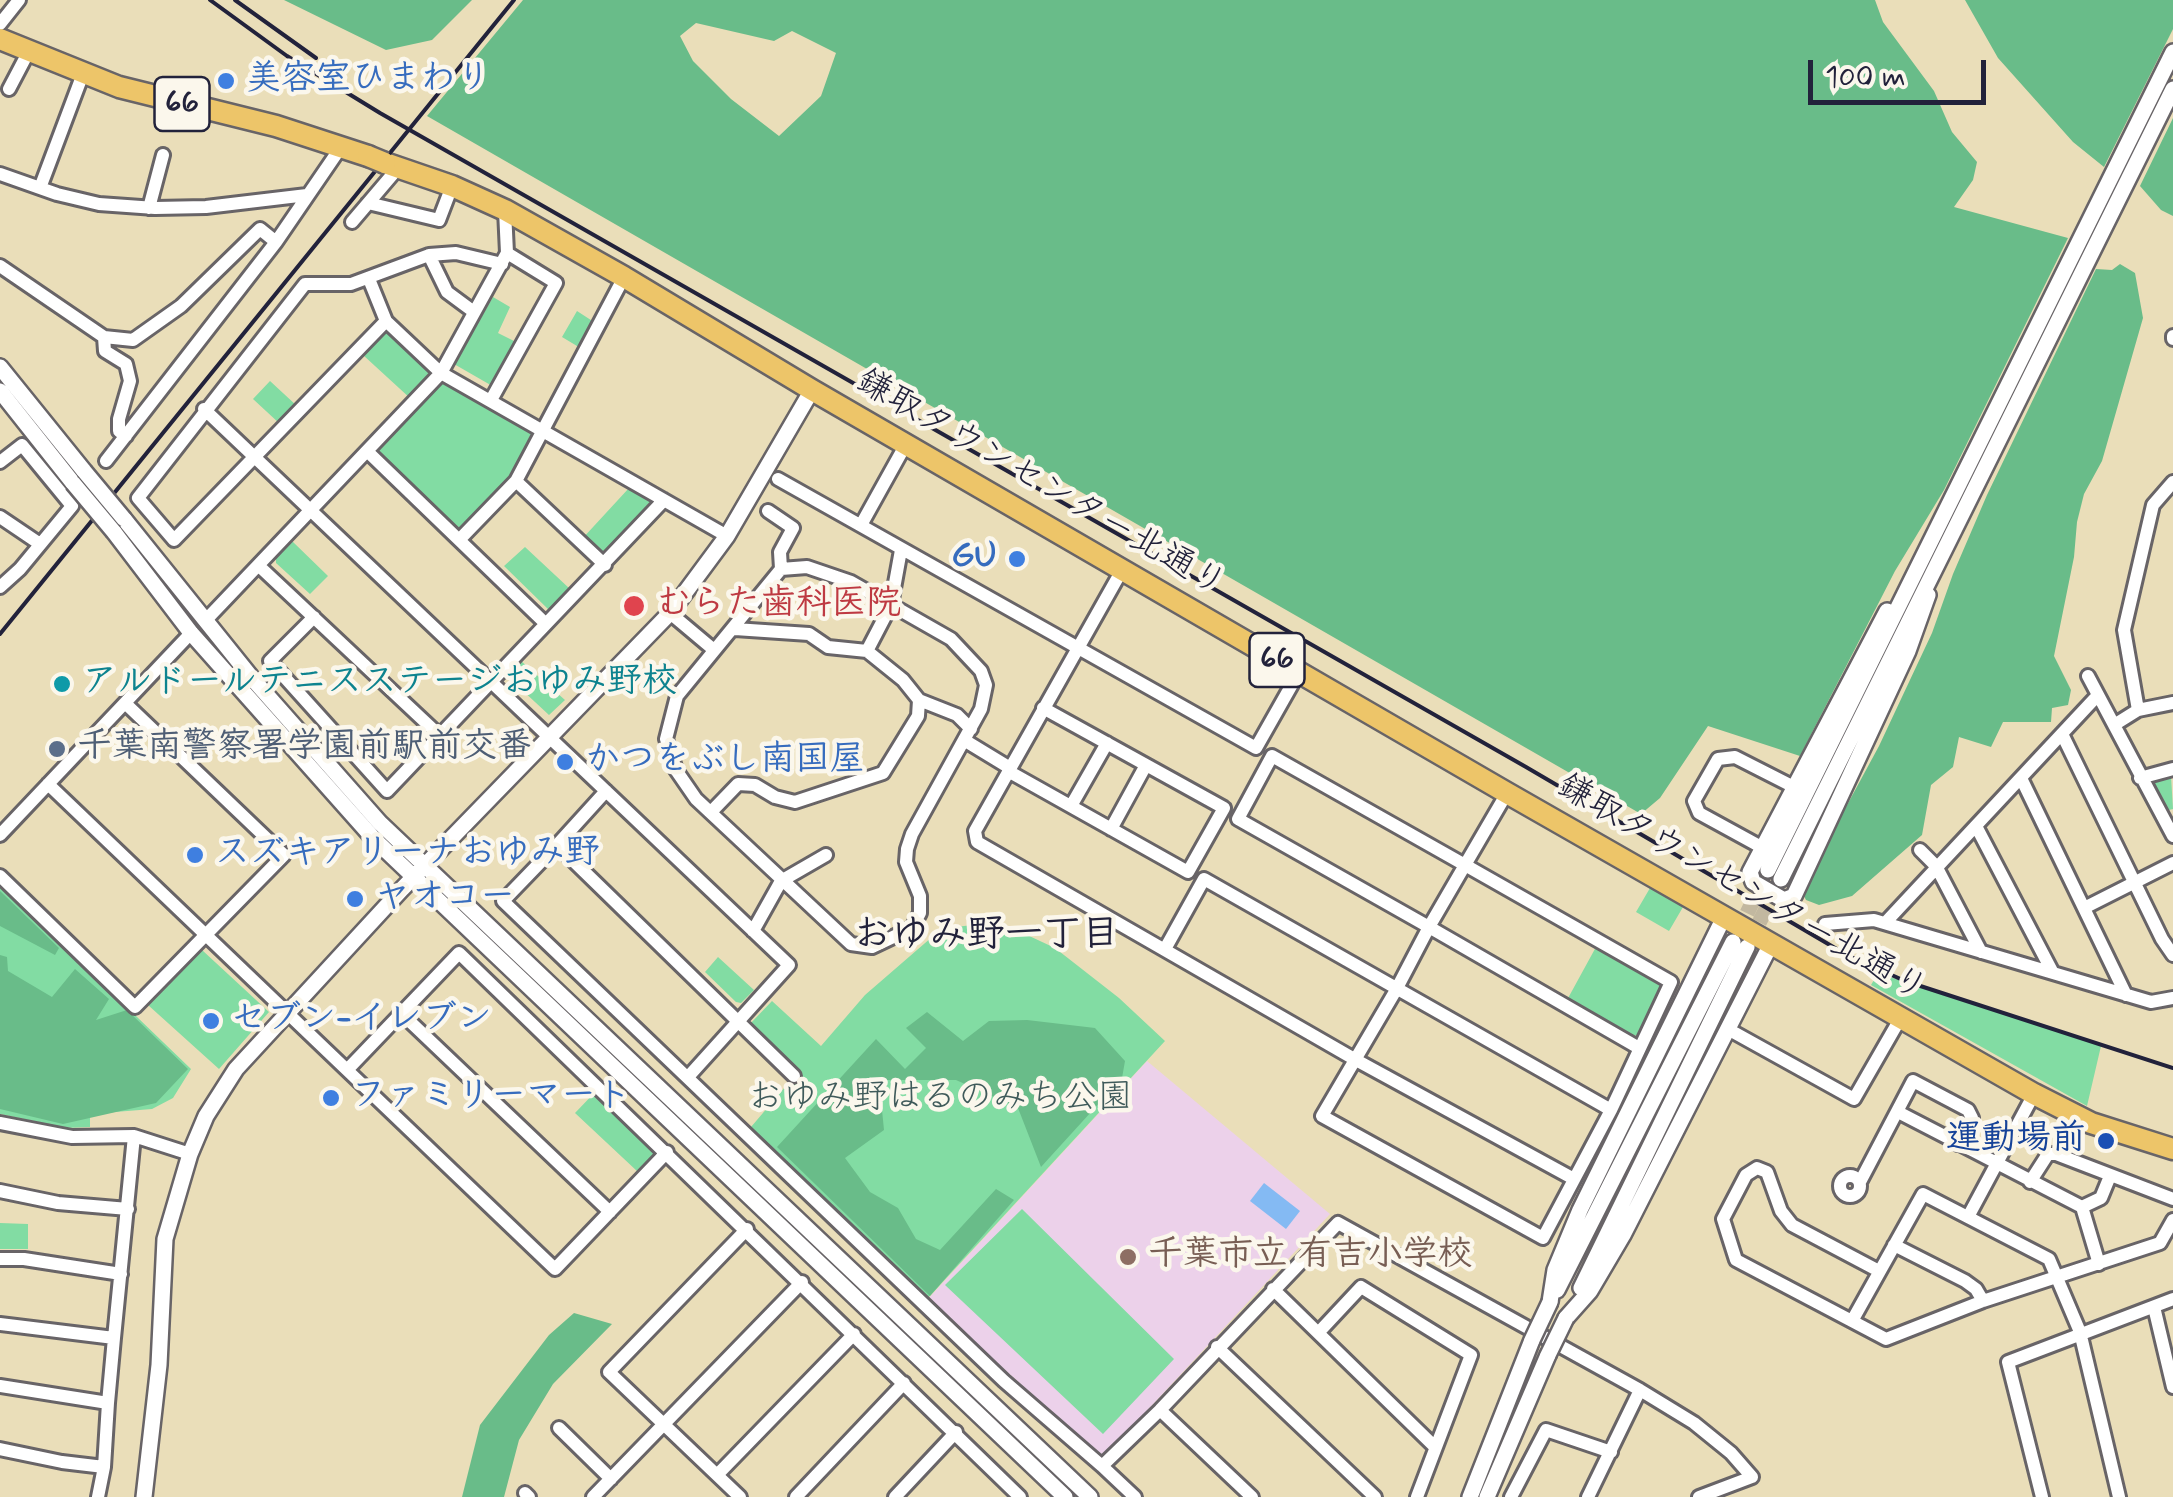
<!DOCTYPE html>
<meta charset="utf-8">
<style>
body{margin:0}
#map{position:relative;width:2173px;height:1497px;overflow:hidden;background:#eadeb9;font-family:Mynerve,sans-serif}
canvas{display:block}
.scale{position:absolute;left:1808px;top:60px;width:178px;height:45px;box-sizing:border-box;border:5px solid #22223b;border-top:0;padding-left:12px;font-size:30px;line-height:35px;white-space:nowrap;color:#22223b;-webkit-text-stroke:8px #fbf7ec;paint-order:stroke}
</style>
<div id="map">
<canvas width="2173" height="1497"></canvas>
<div class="scale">100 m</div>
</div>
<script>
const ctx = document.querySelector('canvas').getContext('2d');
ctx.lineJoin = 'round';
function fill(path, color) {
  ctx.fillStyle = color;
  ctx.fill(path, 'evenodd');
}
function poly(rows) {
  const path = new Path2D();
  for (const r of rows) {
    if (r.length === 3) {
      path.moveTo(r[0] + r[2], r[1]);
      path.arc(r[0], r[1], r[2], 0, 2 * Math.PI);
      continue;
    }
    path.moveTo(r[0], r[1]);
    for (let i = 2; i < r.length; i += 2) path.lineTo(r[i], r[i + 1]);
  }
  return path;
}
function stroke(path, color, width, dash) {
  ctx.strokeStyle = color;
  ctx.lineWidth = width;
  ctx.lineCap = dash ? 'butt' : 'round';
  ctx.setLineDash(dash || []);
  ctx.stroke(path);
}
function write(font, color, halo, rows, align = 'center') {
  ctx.font = font + ' Mynerve,"Klee One",sans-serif';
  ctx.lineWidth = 9;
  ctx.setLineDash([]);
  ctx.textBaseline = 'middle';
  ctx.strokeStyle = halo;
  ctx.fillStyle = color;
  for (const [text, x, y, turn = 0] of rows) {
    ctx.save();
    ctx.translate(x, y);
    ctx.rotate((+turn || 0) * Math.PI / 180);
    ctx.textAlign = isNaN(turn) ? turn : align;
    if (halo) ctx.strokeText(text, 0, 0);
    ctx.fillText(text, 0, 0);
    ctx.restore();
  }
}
const built = poly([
 [1147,1061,1330,1214,1103,1458,927,1300]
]);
const green = poly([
 [493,297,510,307,498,333,518,343,494,387,454,364],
 [577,311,597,324,582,349,562,337],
 [389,330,430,371,431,376,411,399,363,355],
 [270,381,297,406,280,424,253,399],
 [441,382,530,430,532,436,511,477,458,530,374,452],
 [629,488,652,501,653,506,605,556,582,539],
 [292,541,328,576,310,594,276,563,276,558],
 [525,547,570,589,550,611,504,566],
 [521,661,565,700,549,715,507,676],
 [2171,776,2173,809,2165,811,2151,786,2155,780],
 [0,885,191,1069,173,1098,152,1109,90,1114,90,1127,66,1128,0,1114],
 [1650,888,1683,907,1669,931,1636,912],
 [981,924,1010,927,1055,948,1119,998,1165,1041,927,1299,751,1127,797,1073,749,1025,772,1001,821,1046,865,995,932,937,947,928],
 [1596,947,1661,983,1663,988,1640,1035,1632,1036,1567,1000],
 [202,950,269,1012,219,1069,148,1005],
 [718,957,754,990,741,1003,736,1002,705,972],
 [1878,973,2101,1046,2087,1106,1871,985],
 [598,1089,661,1148,638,1172,575,1113],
 [1022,1209,1174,1359,1103,1434,945,1285],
 [0,1223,28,1224,28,1249,0,1249]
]);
const forest = poly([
 [284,0,472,0,432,40,386,50],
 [523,0,1875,0,1883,22,1934,91,1952,132,1977,162,1973,180,1954,207,2068,238,1944,490,1895,571,1800,756,1708,726,1660,798,1641,814,427,116],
 [696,23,774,41,792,31,836,53,821,96,779,136,731,99,693,61,680,36],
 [1965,0,2173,0,2173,29,2104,167,2073,142,1998,58],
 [2173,118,2173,216,2161,210,2140,186],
 [2120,264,2135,273,2143,318,2102,461,2084,494,2077,522,2074,557,2054,656,2071,690,2068,705,2052,708,2051,722,2003,722,1991,747,1959,737,1953,767,1931,785,1922,835,1852,896,1819,905,1806,900,1801,890,1879,746,1932,633,1953,574,1987,495,2096,269,2112,270],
 [0,891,59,948,55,955,0,926],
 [0,955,7,957,8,971,52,997,75,969,109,999,96,1020,127,1010,188,1069,156,1103,63,1124,0,1109],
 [927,1012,963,1041,989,1021,1027,1020,1095,1028,1125,1061,1122,1078,1041,1167,1018,1108,956,1080,879,1080,884,1130,845,1158,870,1192,898,1208,916,1239,940,1250,996,1189,1014,1200,930,1296,777,1147,876,1039,905,1069,926,1048,906,1028],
 [574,1313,612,1324,553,1384,519,1440,504,1497,462,1497,480,1425,549,1335]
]);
const water = poly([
 [1264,1183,1300,1211,1286,1229,1250,1201]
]);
const tertiaryTunnel = poly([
 [1737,934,1768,870],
 [1749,943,1779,883]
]);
const minor = poly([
 [0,24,19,0],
 [9,89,30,49],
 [0,174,57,194,99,204,155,208,206,207,307,195],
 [40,188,84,71],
 [368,203,439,220,452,186],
 [149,208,163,155],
 [352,222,398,168],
 [429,255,447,292,474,312],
 [0,266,104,337,105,351,126,364,130,381,119,419,119,431,126,436],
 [369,279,386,321,441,373,727,536],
 [386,321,174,540,138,498,305,284,351,284,429,255,456,253,502,264],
 [2173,336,2173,339],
 [104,337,133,340,181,306,260,229,276,242],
 [491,400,556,283,507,253],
 [204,409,789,965,688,1077],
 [368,452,546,624],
 [106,461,276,242,341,147],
 [0,462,22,445,72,506,20,569,0,587],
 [778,479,1256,748,1299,672],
 [516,481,605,565],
 [768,511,793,528,780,552,781,569],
 [0,517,40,544],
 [861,525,906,444],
 [460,539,516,481,624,277],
 [259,566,439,735],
 [807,567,851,582,951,639,981,671,986,685,981,709,912,834,907,849,906,862,920,896,920,913,912,928,872,947,851,944,696,799,676,770,666,739,677,696,781,569,807,567],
 [1122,570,975,831,977,842,1356,1060,1574,1179],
 [670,613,714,650],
 [314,617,270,661,387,791,664,500],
 [205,621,441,373,507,253,505,210],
 [867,651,891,605,901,550],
 [2088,676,2173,836],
 [919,700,957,715,971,729],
 [2138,710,2124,630,2153,505,2173,482],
 [2114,725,2138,710,2173,703],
 [2062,734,2162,939,2173,955],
 [964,740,1010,768],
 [1008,771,1188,872,1224,808,1043,708],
 [2021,778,2126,995],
 [2140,778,2173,769],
 [48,784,555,1269,667,1152],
 [1507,793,1465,865,1429,927,1396,990,1322,1116,1543,1238,1611,1110,1671,982,1465,865,1272,756,1238,819,1429,927,1639,1048],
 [1071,806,1107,743],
 [711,812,738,784,755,785,775,797,795,802,883,773,918,716,919,700,903,680,867,651,828,647,809,634,735,629],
 [1976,826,2053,973],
 [1111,829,1146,765],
 [0,835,191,633],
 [557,845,606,791],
 [1763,848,1699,813,1694,801,1718,759,1735,757,1794,787],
 [1920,850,1936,866,1981,952],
 [0,876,135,1007,284,855,125,703],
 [2084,908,2173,863],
 [1885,923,2098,695],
 [1825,924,1874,920,2151,1002,2173,998],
 [753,931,781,881,826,855],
 [1165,949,1204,879,1611,1110],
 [401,1013,610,1212],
 [1735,1033,1854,1099,1900,1019],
 [347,1070,459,953,1020,1497],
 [794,1076,557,845,503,901,1004,1381,1102,1466,1160,1410,1338,1223,1640,1390,1694,1423,1731,1453,1752,1477,1699,1497],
 [1898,1112,2082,1207,2099,1264],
 [0,1123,72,1137,134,1136,190,1154],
 [1850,1186,10],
 [1860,1182,1913,1081,1968,1110,1972,1118,1958,1144],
 [2030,1182,2048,1154,2056,1154,2173,1199],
 [0,1191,58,1203,128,1209],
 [2082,1207,2101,1198,2110,1176],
 [1968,1217,2034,1094],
 [1894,1245,1965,1281,1976,1289,1983,1301],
 [0,1259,24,1259,121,1274],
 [1879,1271,1792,1225,1781,1211,1767,1172,1757,1168,1746,1175,1723,1219,1736,1260,1886,1339,1983,1301,2160,1243,2173,1220],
 [1273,1289,1435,1447],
 [2154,1307,2173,1387],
 [1852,1321,1923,1194,2049,1259,2080,1332,2119,1497],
 [0,1324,114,1338,134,1136],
 [1319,1332,1361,1287,1471,1355,1417,1497],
 [1217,1347,1375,1497],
 [0,1386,108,1403,114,1338],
 [1160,1410,1252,1497],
 [559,1428,611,1479],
 [0,1449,62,1462,104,1467],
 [1102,1466,1135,1497],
 [717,1475,854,1334],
 [525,1493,529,1497],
 [98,1497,104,1467,108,1403],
 [593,1497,802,1282],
 [740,1497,609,1372,747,1229],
 [796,1497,904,1383],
 [895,1497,956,1432],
 [1511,1497,1546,1430,1611,1452],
 [1588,1497,1640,1390],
 [2042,1497,2008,1362,2173,1299]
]);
const tertiary = poly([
 [0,367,84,471],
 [0,391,73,483],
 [124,519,251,677,380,823,1090,1497],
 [114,532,191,633,374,839,1065,1497],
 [1887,611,1750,872,1753,882,1784,900,1794,896,1908,651,1928,595],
 [1768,870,2173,52],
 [1781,879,2173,89],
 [1581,1288,1747,947],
 [1557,1290,1733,942],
 [1550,1302,1555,1270,1580,1210,1724,917],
 [1566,1318,1590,1291,1623,1235,1771,944],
 [144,1497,159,1365,165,1239,190,1154,206,1116,236,1069,402,889,670,613,727,536,812,390],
 [1470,1497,1532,1340],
 [1487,1497,1548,1355]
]);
const primary = poly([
 [0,39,119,87,276,126,368,156],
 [385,163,452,186,505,210,624,277,812,390,1507,793,2034,1094,2091,1123,2173,1149]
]);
const rail = poly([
 [210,0,287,56,380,113,1526,767,1847,955,1905,981,2173,1068],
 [235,0,316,58],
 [0,634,514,0]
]);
const tertiaryBridge = poly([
 [84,471,124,519],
 [73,483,114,532],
 [1532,1340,1550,1302],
 [1548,1355,1566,1318]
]);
const primaryBridge = poly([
 [368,156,385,163]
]);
const markers = [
 [226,81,10,"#3f7fe0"],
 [1017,559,10,"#3f7fe0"],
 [634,606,12,"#e0444e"],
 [62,684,10,"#0f9aa8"],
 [57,749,10,"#5c6f8a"],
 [565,762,10,"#3f7fe0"],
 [195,855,10,"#3f7fe0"],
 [355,899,10,"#3f7fe0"],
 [211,1021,10,"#3f7fe0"],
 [331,1098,10,"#3f7fe0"],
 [2106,1141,10,"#1a4fb4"],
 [1128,1257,10,"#8d6e63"]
];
const shields = [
 [182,104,55],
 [1277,660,55]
];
const shieldNames = [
 ["66",182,104],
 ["66",1277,660]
];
const shopNames = [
 ["美容室ひまわり",246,81],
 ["GU",997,559,"right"],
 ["かつをぶし南国屋",585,762],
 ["スズキアリーナおゆみ野",215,855],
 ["ヤオコー",375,899],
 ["セブン-イレブン",231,1021],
 ["ファミリーマート",351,1098]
];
const streetNames = [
 ["鎌取タウンセンター北通り",1040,485,30],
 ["鎌取タウンセンター北通り",1741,890,30]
];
const healthNames = [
 ["むらた歯科医院",656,606]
];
const cultureNames = [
 ["アルドールテニスステージおゆみ野校",82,684]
];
const serviceNames = [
 ["千葉南警察署学園前駅前交番",77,749]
];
const parkNames = [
 ["おゆみ野はるのみち公園",940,1100]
];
const transitNames = [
 ["運動場前",2086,1141]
];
const educationNames = [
 ["千葉市立 有吉小学校",1148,1257]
];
const neighbourhoodNames = [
 ["おゆみ野一丁目",986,937]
];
fill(built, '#ecd1ea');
fill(green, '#82dca3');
fill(forest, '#69bc89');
fill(water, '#84baf3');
stroke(tertiaryTunnel, '#c2b8a0', 15, [15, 8]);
stroke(minor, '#686467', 18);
stroke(tertiary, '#686467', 20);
stroke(primary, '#686467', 25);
stroke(minor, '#fff', 12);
stroke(tertiary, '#fff', 15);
stroke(primary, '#edc569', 20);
stroke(rail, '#22223b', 4);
stroke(tertiaryBridge, '#686467', 20, []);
stroke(primaryBridge, '#686467', 25, []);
stroke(tertiaryBridge, '#fff', 15);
stroke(primaryBridge, '#edc569', 20);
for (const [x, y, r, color] of markers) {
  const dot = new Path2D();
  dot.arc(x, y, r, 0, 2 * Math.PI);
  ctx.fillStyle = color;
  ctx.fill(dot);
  stroke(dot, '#fbf7ec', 4);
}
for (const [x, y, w] of shields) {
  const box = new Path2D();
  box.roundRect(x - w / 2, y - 27, w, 54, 8);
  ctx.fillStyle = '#fbf7ec';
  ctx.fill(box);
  stroke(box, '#22223b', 2.5);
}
write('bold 32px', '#22223b', null, shieldNames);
write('bold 35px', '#366cbe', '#fbf7ec', shopNames, 'left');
write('35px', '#22223b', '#fbf7ec', streetNames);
write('bold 35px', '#be3a42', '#fbf7ec', healthNames, 'left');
write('bold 35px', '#0d838f', '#fbf7ec', cultureNames, 'left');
write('bold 35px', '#4e5e75', '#fbf7ec', serviceNames, 'left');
write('35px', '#3f5a5a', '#fbf7ec', parkNames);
write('bold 35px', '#164399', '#fbf7ec', transitNames, 'right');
write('bold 35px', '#785e54', '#fbf7ec', educationNames, 'left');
write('bold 38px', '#22223b', '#fbf7ec', neighbourhoodNames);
</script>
